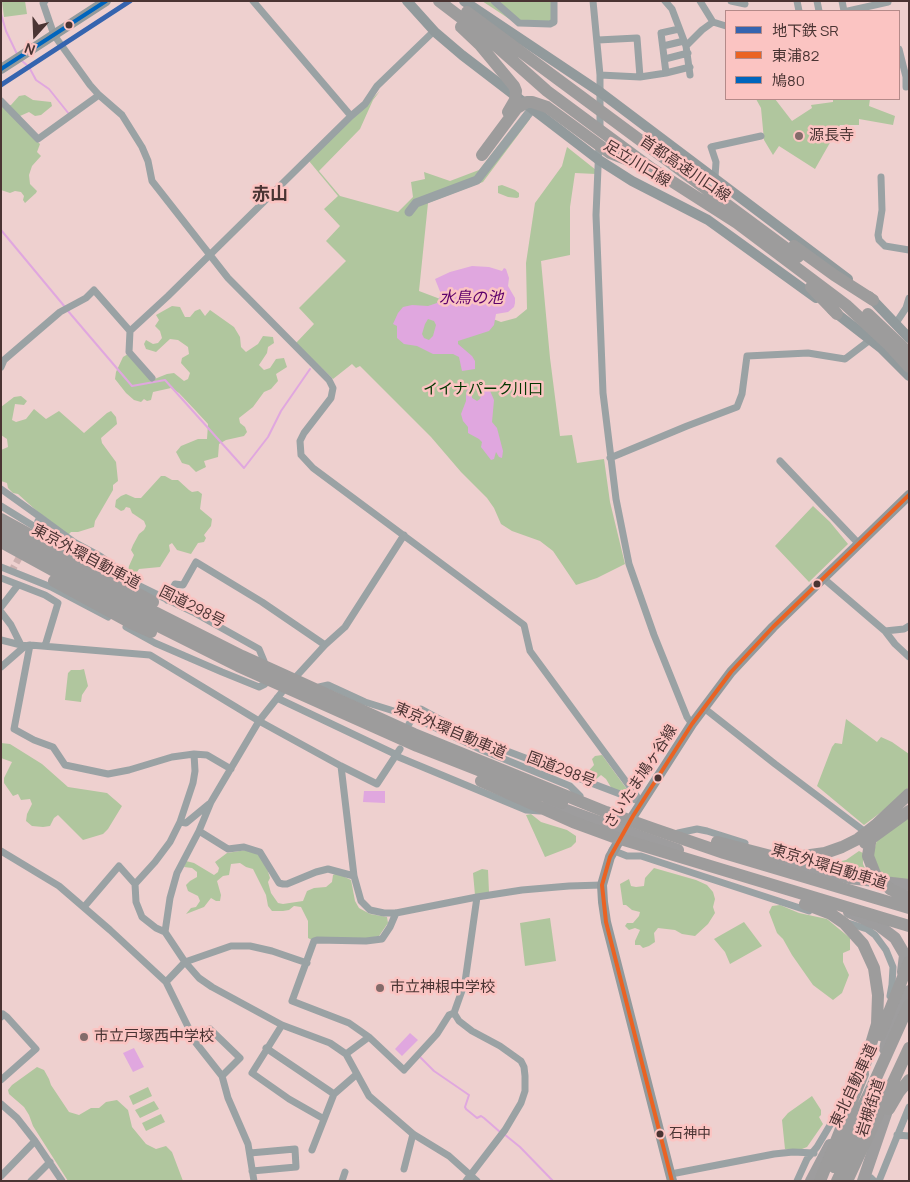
<!DOCTYPE html>
<meta charset="utf-8">
<style>
body{margin:0}
#map{position:relative;width:910px;height:1182px;overflow:hidden;background:#eed0cf;font-family:Manrope,"Noto Sans JP",sans-serif}
canvas{display:block}
.frame{position:absolute;inset:0;border:2px solid #4a3433;pointer-events:none}
.legend{position:absolute;left:725px;top:10px;width:175px;height:90px;box-sizing:border-box;background:#fbc4c2;border:1px solid #b48a89;margin:0;padding:6px 9px;list-style:none;font-size:15px;color:#4a3433}
.legend li{display:flex;align-items:center;gap:10px;height:25px}
.legend b{width:25px;border:1px solid #b48a89}
.north{position:absolute;left:10px;top:10px;width:50px;height:50px;-webkit-text-stroke:4px #fbc4c2;paint-order:stroke;rotate:200deg;font-size:14px;font-weight:700;line-height:20px;text-align:center;color:#4a3433}
.north::after{content:'';display:block;margin:auto;width:18px;height:22px;background:#4a3433;clip-path:polygon(50% 0,100% 100%,50% 72%,0 100%)}
</style>
<div id="map">
<canvas width="910" height="1182"></canvas>
<div class="frame"></div>
<ul class="legend">
<li><b style="height:6px;background:#3564af"></b>地下鉄 SR</li>
<li><b style="height:6px;background:#ea6323"></b>東浦82</li>
<li><b style="height:6px;background:#0065bd"></b>鳩80</li>
</ul>
<div class="north">N</div>
</div>
<script>
const ctx = document.querySelector('canvas').getContext('2d');
ctx.lineJoin = 'round';
function fill(path, color) {
  ctx.fillStyle = color;
  ctx.fill(path, 'evenodd');
}
function poly(rows) {
  const path = new Path2D();
  for (const r of rows) {
    path.moveTo(r[0], r[1]);
    for (let i = 2; i < r.length; i += 2) path.lineTo(r[i], r[i + 1]);
  }
  return path;
}
function stroke(path, color, width, dash) {
  ctx.strokeStyle = color;
  ctx.lineWidth = width;
  ctx.lineCap = dash ? 'butt' : 'round';
  ctx.setLineDash(dash || []);
  ctx.stroke(path);
}
function write(font, color, halo, rows, align = 'center') {
  ctx.font = font + ' Manrope,"Noto Sans JP",sans-serif';
  ctx.lineWidth = 5;
  ctx.setLineDash([]);
  ctx.textBaseline = 'middle';
  ctx.strokeStyle = halo;
  ctx.fillStyle = color;
  for (const [text, x, y, turn = 0] of rows) {
    ctx.save();
    ctx.translate(x, y);
    ctx.rotate((+turn || 0) * Math.PI / 180);
    ctx.textAlign = isNaN(turn) ? turn : align;
    if (halo) ctx.strokeText(text, 0, 0);
    ctx.fillText(text, 0, 0);
    ctx.restore();
  }
}
const green = poly([
 [2,1,25,1,27,14,4,17],
 [482,1,552,1,552,21,514,22],
 [380,91,373,100,360,129,319,171,340,196,398,212,413,197,411,182,425,179,424,172,450,181,479,170,523,114,530,119,483,182,428,203,419,291,501,322,516,318,527,309,526,263,535,203,562,166,567,147,596,170,596,174,575,173,570,207,570,255,541,261,550,358,560,436,572,435,577,463,604,459,610,502,625,564,597,578,576,585,553,551,540,541,512,531,501,524,494,508,487,498,461,472,431,437,360,366,356,368,352,364,333,379,296,343,314,324,299,308,346,261,326,241,340,226,324,209,338,196,309,161],
 [25,95,33,100,51,102,52,106,41,115,35,116,29,112,20,116,35,139,40,144,37,152,41,156,32,166,29,175,30,184,37,191,36,193,25,203,23,200,24,196,21,192,15,191,10,193,1,190,1,106,11,105,19,96],
 [756,99,775,99,792,121,812,108,811,105,833,102,833,99,870,99,869,106,895,116,893,125,859,119,859,125,840,125,815,169,779,146,773,155,764,140,761,108],
 [502,185,515,190,519,193,519,197,517,198,508,197,498,193,498,186],
 [172,306,180,307,185,317,190,317,195,311,200,309,205,316,210,310,234,327,240,337,241,347,246,352,258,344,263,336,273,337,274,343,268,347,267,353,259,365,264,370,270,368,276,359,284,358,287,367,276,374,278,381,271,389,264,392,253,407,239,418,240,423,245,427,247,432,244,436,226,440,219,444,218,457,204,461,206,467,196,472,189,465,182,463,176,452,181,446,198,439,207,439,208,424,196,411,179,393,171,388,153,392,151,400,147,401,144,399,141,402,134,400,126,393,115,379,116,372,123,357,128,354,152,380,167,374,174,373,184,381,188,379,190,373,181,363,182,358,189,354,188,347,178,340,170,339,156,352,146,349,144,344,146,340,153,344,158,343,162,338,160,331,155,326,159,320,156,315],
 [21,396,27,401,24,405,15,404,12,420,16,422,26,419,34,409,46,419,59,411,84,433,107,413,111,411,116,417,117,424,101,438,102,443,116,462,118,481,113,485,113,490,95,521,94,527,78,532,71,532,68,535,45,517,39,513,18,494,13,493,8,488,7,483,1,481,1,450,8,447,7,439,1,435,1,407,14,397],
 [161,476,165,476,172,480,178,480,189,490,192,492,198,491,202,494,200,509,212,519,211,526,204,535,206,538,204,542,198,543,191,554,177,550,172,543,169,545,170,551,160,567,139,569,137,572,139,575,137,577,131,575,128,571,129,566,134,555,131,550,133,545,139,534,144,530,146,526,144,521,132,513,130,508,126,507,124,510,121,511,115,507,116,500,121,496,126,494,135,498,141,498],
 [813,506,830,522,848,544,809,582,775,546],
 [84,669,88,686,82,695,81,702,65,700,68,673,71,670,80,670],
 [846,719,877,742,881,737,892,742,909,754,909,787,884,810,864,825,817,786,832,747,835,743,842,744],
 [1,743,10,744,42,764,68,787,107,793,122,806,108,829,103,834,83,840,58,815,54,818,50,826,43,827,32,826,26,821,27,814,32,804,30,799,21,800,18,794,13,796,4,783,4,778,12,762,1,758],
 [602,755,629,792,629,794,612,789,606,779,601,775,594,781,585,775,594,765,592,759,595,756],
 [531,814,541,822,567,830,576,836,576,842,571,847,545,857,526,815],
 [907,819,909,819,909,881,881,875,873,854,877,840],
 [246,850,257,853,266,865,270,878,268,882,271,893,278,903,283,904,303,901,307,891,314,888,326,887,332,882,333,875,337,873,351,880,355,901,359,908,370,914,387,917,388,923,379,936,364,939,312,940,308,938,308,921,301,907,294,906,289,910,283,911,272,911,268,906,266,895,253,869,246,867,240,863,231,864,229,875,223,876,217,881,221,895,220,901,216,901,211,898,204,907,186,914,191,908,196,907,200,901,198,896,188,891,186,885,190,881,197,877,197,872,192,868,184,867,186,861,194,863,214,875,218,872,219,868,215,862,227,853],
 [859,851,863,853,863,864,868,875,831,868,828,864,846,860],
 [654,868,696,880,707,885,713,892,715,899,713,907,715,913,708,924,695,936,682,934,675,930,658,928,654,933,655,942,649,946,643,948,640,945,635,945,635,941,640,930,635,928,629,930,625,926,627,923,633,923,639,916,640,912,632,910,626,905,623,905,620,884,629,879,631,886,636,887,644,886,645,878],
 [482,869,488,870,489,892,475,895,473,873],
 [780,905,799,913,827,919,850,938,850,950,843,953,843,962,849,975,842,993,833,1000,813,985,792,955,783,939,777,933,769,912,772,906],
 [550,918,556,961,525,966,520,923],
 [744,922,762,946,730,964,725,952,714,939],
 [37,1067,44,1070,49,1079,51,1085,69,1112,79,1115,91,1108,99,1108,106,1102,117,1100,128,1110,132,1127,146,1144,156,1149,166,1146,172,1152,183,1181,68,1181,33,1126,29,1115,24,1107,9,1094,8,1090,12,1085],
 [148,1087,152,1096,133,1105,129,1096],
 [812,1096,821,1110,821,1115,819,1117,823,1124,807,1147,802,1149,785,1149,782,1120,788,1113],
 [154,1101,159,1109,140,1118,135,1110],
 [161,1114,165,1122,146,1131,142,1123]
]);
const water = poly([
 [472,266,489,267,502,271,504,268,506,269,509,278,508,286,515,298,515,303,514,307,508,312,496,314,494,325,489,331,458,341,458,344,472,356,475,361,475,369,462,371,459,357,453,354,433,354,417,346,404,344,397,338,397,326,393,324,398,313,403,307,412,305,428,306,437,303,441,294,435,279,450,272],
 [428,319,434,321,436,325,433,336,429,340,424,338,422,334,425,324],
 [484,386,488,386,494,400,492,422,497,428,503,451,502,458,499,457,496,452,494,459,491,460,481,447,482,442,479,439,468,433,468,427,463,421,461,414,466,401,466,393,468,388,472,387,472,398,477,401,480,399],
 [364,791,385,791,385,803,363,802],
 [410,1033,418,1040,402,1056,395,1049],
 [134,1048,144,1067,133,1072,123,1053]
]);
const stream = poly([
 [1,14,6,31,17,54],
 [21,60,29,67,36,80,49,89,69,114],
 [1,230,65,307],
 [68,311,132,386,165,380,244,468,268,437,281,411,310,369],
 [419,1056,434,1071,469,1095,465,1107,466,1109,477,1118,481,1116,484,1118,500,1132],
 [504,1134,520,1147,553,1181]
]);
const minorTunnel = poly([
 [11,572,23,551]
]);
const minor = poly([
 [45,1,43,3,54,35,90,85,99,95,122,115,142,147,148,161,152,181,228,278,329,380,333,388,331,398,304,433,300,441,301,455,313,468,524,625,530,651,641,802],
 [494,1,519,23,550,24,554,22,554,1],
 [593,1,600,75,600,131],
 [665,1,672,9,686,46,690,75],
 [700,1,713,22,726,26],
 [731,1,745,4],
 [797,1,799,11],
 [817,1,819,11],
 [842,1,844,11],
 [848,11,888,2],
 [598,40,637,38,640,77],
 [663,46,684,41],
 [686,46,702,30,713,22],
 [899,49,906,77,906,87],
 [665,59,688,53],
 [666,73,661,33,679,29],
 [600,75,640,77,666,73,690,67],
 [1,101,38,139,99,95],
 [351,116,365,104,377,86,434,31],
 [599,144,596,215,603,393,616,499,629,564,654,635,687,717,692,724],
 [715,177,716,162,711,147,761,136],
 [881,177,882,210,878,235,879,240,885,246,909,250],
 [896,323,906,308,909,298],
 [130,331,168,296,351,116,253,1],
 [1,367,4,360,60,312,86,298,94,290,130,331,129,352,152,378],
 [610,458,687,426,737,407,742,394,747,356,808,353,845,359,870,340],
 [780,461,858,543],
 [1,489,40,517,38,521],
 [1,506,74,551,119,576,193,612,259,649,264,661],
 [40,517,74,542,100,556,121,571,119,576],
 [404,535,345,627,325,645,282,692,259,721,211,802,199,831,177,873,170,898,165,932,185,962,199,978,212,987,282,1025,330,1043,346,1054,369,1037,404,1070,437,1034,449,1015,454,1013],
 [1,567,51,587,108,617],
 [1,578,45,595,58,603,45,646],
 [823,578,885,631,904,629,909,626],
 [167,600,175,584,183,585,196,562,262,602,325,645],
 [1,607,18,585],
 [1,612,11,625,21,645],
 [126,627,155,643,222,672,259,687,265,684],
 [885,631,895,644,909,657],
 [1,640,25,646,30,645,150,655,259,721,341,766,377,784,400,749],
 [30,645,14,729,34,740,53,747,65,765,108,774,129,770,172,757,194,754,207,755,231,769],
 [1,667,25,646],
 [319,687,328,685,365,702,413,717,482,750,570,786,580,796],
 [277,698,397,755],
 [704,708,775,764,868,834],
 [409,724,413,717,421,709,478,740,641,802],
 [396,756,526,810,540,811],
 [341,766,354,876,361,901,370,910,384,913,396,913,477,897,522,890,569,886,602,885],
 [180,822,186,823,209,804],
 [199,831,228,849,244,847,260,852,279,883,283,884,287,884,316,872,328,869,354,876],
 [678,833,697,829,707,831,745,843],
 [612,850,627,856,641,856,809,911],
 [1,851,59,886,110,930,166,982,196,1043,222,1076,228,1098,248,1144,254,1181],
 [84,907,119,866,135,884],
 [845,922,867,929,875,935,886,950,893,967,892,985,890,996],
 [165,932,156,928,142,917,136,902,135,884,155,862,170,842,180,822,193,783,195,771,194,754],
 [166,982,185,962,231,946,250,946,272,951,307,963],
 [1,1017,3,1014,7,1017,36,1049,1,1080],
 [282,1025,252,1073,289,1099,324,1119],
 [369,1037,349,1023,292,1001,314,941,317,940,366,941,382,939,390,927,396,913],
 [196,1043,210,1029,240,1058,222,1076],
 [266,1048,334,1094],
 [346,1054,369,1096,413,1134,449,1156,477,1181],
 [1,1104,17,1118,35,1141,62,1181],
 [897,1135,909,1136],
 [312,1150,334,1094,357,1074],
 [250,1153,295,1149,296,1167,252,1171],
 [404,1169,413,1134],
 [671,1174,774,1154,793,1152,814,1153],
 [1,1176,35,1141],
 [871,1178,874,1181],
 [31,1181,50,1162],
 [342,1181,345,1172],
 [466,1181,505,1130,521,1103,525,1091,525,1076,524,1067,521,1061,500,1046,472,1031,459,1021,454,1013,465,982,477,897],
 [797,1181,807,1159,817,1147,848,1095,859,1065],
 [879,1181,909,1107]
]);
const tertiary = poly([
 [409,212,416,203,477,180,532,109]
]);
const secondary = poly([
 [407,1,435,32,462,55,599,160,632,181,708,220,816,298],
 [464,1,600,92,848,279],
 [1,69,106,1],
 [869,296,909,338],
 [832,310,881,348,909,376],
 [672,1181,606,922,603,902,602,885,610,857,633,816,692,724,731,672,773,627,909,495]
]);
const trunk = poly([
 [549,804,678,850],
 [770,859,849,878,909,885],
 [849,912,878,925,895,938,905,955,903,972],
 [899,1015,909,991],
 [885,1049,893,1013],
 [811,1181,830,1145],
 [863,1181,891,1099]
]);
const motorway = poly([
 [439,1,485,36,547,91,651,168,737,223,846,305,888,344,909,367],
 [467,12,798,257],
 [461,27,480,45,514,86,516,91,515,100,508,112],
 [482,155,517,108,527,102,532,102,547,107,610,153,641,165],
 [794,246,834,275,873,300],
 [811,287,837,314],
 [868,314,909,353],
 [1,519,153,602],
 [1,530,123,596,242,656,414,734,606,812,654,829,724,853,909,908],
 [1,542,120,607,238,666,417,746,562,803],
 [54,581,131,623,151,632],
 [481,781,573,822,614,837,909,926],
 [871,836,868,856,875,874,890,889,909,898],
 [717,842,771,856,796,857,825,853,842,847,858,839,877,824,909,794],
 [865,843,909,811],
 [805,904,831,914,844,923,863,944,874,968,878,995,877,1024,860,1081],
 [880,1035,909,962],
 [889,1109,899,1092,909,1080],
 [834,1167,872,1087,909,1005],
 [820,1181,863,1074],
 [837,1181,868,1115],
 [847,1181,909,1048]
]);
const bus1 = poly([
 [672,1181,606,922,602,885,610,857,633,816,692,724,731,672,773,627,909,495]
]);
const bus2 = poly([
 [1,69,106,1]
]);
const metro1 = poly([
 [1,85,130,1]
]);
const markers = [
 [69,25,4.5,"#4a3433"],
 [799,136,5,"#836b6a"],
 [817,584,4.5,"#4a3433"],
 [658,778,4.5,"#4a3433"],
 [380,988,5,"#836b6a"],
 [84,1037,5,"#836b6a"],
 [660,1134,4.5,"#4a3433"]
];
const busNames = [
 ["石神中",669,1134]
];
const poiNames = [
 ["源長寺",809,136],
 ["市立神根中学校",390,988],
 ["市立戸塚西中学校",94,1037]
];
const streetNames = [
 ["足立川口線",637,164,31],
 ["首都高速川口線",685,169,34],
 ["東京外環自動車道",86,557,28],
 ["国道298号",192,607,27],
 ["東京外環自動車道",450,731,23],
 ["国道298号",561,770,21],
 ["さいたま鳩ヶ谷線",641,777,-57],
 ["東京外環自動車道",829,867,17],
 ["東北自動車道",854,1086,-65],
 ["岩槻街道",871,1108,-72]
];
const parkNames = [
 ["イイナパーク川口",483,390]
];
const waterNames = [
 ["水鳥の池",471,299]
];
const quarterNames = [
 ["赤山",270,195]
];
fill(green, '#b0c69e');
fill(water, '#e0a7df');
stroke(stream, '#e0a7df', 2);
stroke(minorTunnel, '#cdb1b0', 7, [7, 3.5]);
stroke(minor, '#9aa2a4', 7);
stroke(tertiary, '#9aa2a4', 9);
stroke(secondary, '#929a9c', 10);
stroke(trunk, '#9e9d9e', 12);
stroke(motorway, '#9d9c9c', 12);
stroke(bus1, '#ea6323', 4);
stroke(bus2, '#0065bd', 4);
stroke(metro1, '#3564af', 5);
for (const [x, y, r, color] of markers) {
  const dot = new Path2D();
  dot.arc(x, y, r, 0, 2 * Math.PI);
  ctx.fillStyle = color;
  ctx.fill(dot);
  stroke(dot, '#fbc4c2', 2);
}
write('14px', '#4a3433', '#fbc4c2', busNames, 'left');
write('15px', '#4a3433', '#fbc4c2', poiNames, 'left');
write('15px', '#4a3433', '#fbc4c2', streetNames);
write('15px', '#033700', '#fbc4c2', parkNames);
write('italic 16px', '#5e016b', '#fbc4c2', waterNames);
write('bold 18px', '#4a3433', '#fbc4c2', quarterNames);
</script>
